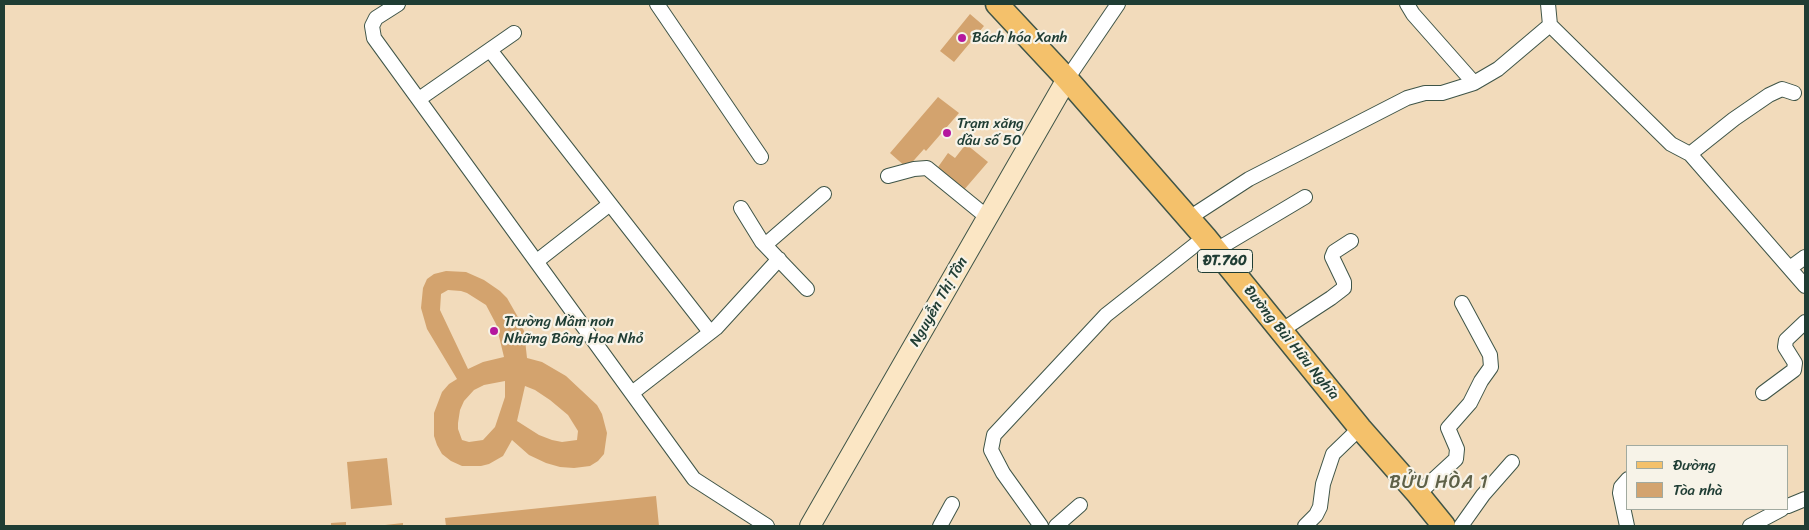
<!DOCTYPE html>
<meta charset="utf-8">
<style>
body{margin:0}
#map{position:relative;width:1809px;height:530px;overflow:hidden;background:#f2dbbb;font-family:Sriracha,sans-serif}
canvas{display:block}
.frame{position:absolute;inset:0;border:5px solid #1f3d34;pointer-events:none}
.legend{position:absolute;left:1626px;top:445px;width:162px;height:65px;box-sizing:border-box;background:#f7f3e8;border:1px solid #a1aaa0;margin:0;padding:6px 9px;list-style:none;font-size:15px;color:#1f3d34}
.legend li{display:flex;align-items:center;gap:10px;height:25px}
.legend b{width:25px;border:1px solid #a1aaa0}
</style>
<div id="map">
<canvas width="1809" height="530"></canvas>
<div class="frame"></div>
<ul class="legend">
<li><b style="height:6px;background:#f4c16b"></b>Đường</li>
<li><b style="height:14px;background:#d3a36e"></b>Tòa nhà</li>
</ul>
</div>
<script>
const ctx = document.querySelector('canvas').getContext('2d');
ctx.lineJoin = 'round';
function fill(path, color) {
  ctx.fillStyle = color;
  ctx.fill(path, 'evenodd');
}
function poly(rows) {
  const path = new Path2D();
  for (const r of rows) {
    path.moveTo(r[0], r[1]);
    for (let i = 2; i < r.length; i += 2) path.lineTo(r[i], r[i + 1]);
  }
  return path;
}
function stroke(path, color, width, dash) {
  ctx.strokeStyle = color;
  ctx.lineWidth = width;
  ctx.lineCap = dash ? 'butt' : 'round';
  ctx.setLineDash(dash || []);
  ctx.stroke(path);
}
function write(font, color, halo, rows, align = 'center') {
  ctx.font = font + ' Sriracha,sans-serif';
  ctx.lineWidth = 4.5;
  ctx.setLineDash([]);
  ctx.textBaseline = 'middle';
  ctx.strokeStyle = halo;
  ctx.fillStyle = color;
  for (const [text, x, y, turn = 0] of rows) {
    ctx.save();
    ctx.translate(x, y);
    ctx.rotate((+turn || 0) * Math.PI / 180);
    ctx.textAlign = isNaN(turn) ? turn : align;
    if (halo) ctx.strokeText(text, 0, 0);
    ctx.fillText(text, 0, 0);
    ctx.restore();
  }
}
const building = poly([
 [970,14,984,26,954,62,940,51],
 [938,97,959,113,926,151,924,149,907,168,890,153],
 [966,144,988,162,963,191,936,170,948,153,955,158],
 [446,271,466,272,484,280,500,291,507,298,519,319,524,331,527,358,542,362,566,376,597,405,602,414,607,433,604,454,598,461,590,466,574,468,560,467,546,463,529,455,512,440,503,456,489,464,481,466,462,466,451,461,442,454,437,445,434,436,434,413,442,392,449,384,457,379,427,329,421,308,423,288,427,279,434,274],
 [448,290,461,291,467,293,486,305,496,324,504,357,483,362,468,369,440,310,441,294],
 [505,381,505,397,495,427,483,440,469,442,462,440,458,429,458,423,460,410,464,401,474,390,484,385],
 [525,386,535,390,550,400,568,415,578,431,577,440,562,442,552,440,539,435,517,421],
 [387,458,392,505,351,509,347,462],
 [656,496,659,526,446,526,445,518],
 [346,522,346,526,331,526,331,523],
 [403,523,403,526,385,526,385,525]
]);
const street = poly([
 [398,4,376,18,372,26,374,38,694,479,767,526],
 [657,4,761,157],
 [1407,4,1413,14,1474,83],
 [1548,4,1550,25],
 [490,50,710,332],
 [1067,79,1118,4],
 [419,99,514,33],
 [1690,154,1734,119,1769,95,1782,89,1794,93],
 [888,176,914,169,927,168,987,217],
 [741,208,762,242,807,289],
 [1189,218,1249,179,1407,98,1425,93,1442,93,1474,83,1498,69,1550,25,1671,144,1690,154,1805,286],
 [765,245,824,194],
 [1216,250,1305,197],
 [537,261,610,204],
 [1790,268,1805,257],
 [1282,330,1331,298,1344,288,1344,282,1332,257,1334,252,1351,241],
 [632,393,716,328,779,259],
 [1763,393,1794,370,1795,363,1785,347,1786,340,1805,322],
 [1418,494,1456,459,1457,449,1448,428,1470,403,1481,381,1491,367,1490,355,1462,303],
 [1788,506,1805,499],
 [940,526,952,504],
 [1041,526,1003,473,991,450,994,435,1106,315,1205,237],
 [1056,526,1080,505],
 [1305,526,1316,515,1320,507,1323,484,1333,454,1360,428],
 [1461,526,1483,495,1512,462],
 [1627,526,1620,493,1621,487,1628,479],
 [1750,526,1782,509]
]);
const secondary = poly([
 [810,526,1067,79]
]);
const primary = poly([
 [997,4,1067,79,1205,237,1360,428,1418,494,1444,526]
]);
const markers = [
 [962,38,5,"#b5179e"],
 [947,133,5,"#b5179e"],
 [494,331,5,"#b5179e"]
];
const shields = [
 [1225,261,55]
];
const shieldNames = [
 ["ĐT.760",1225,261]
];
const poiNames = [
 ["Bách hóa Xanh",972,38],
 ["Trạm xăng",957,124],
 ["dầu số 50",957,141],
 ["Trường Mầm non",504,322],
 ["Những Bông Hoa Nhỏ",504,339]
];
const streetNames = [
 ["Nguyễn Thị Tồn",939,302,-60],
 ["Đường Bùi Hữu Nghĩa",1291,343,51]
];
const quarterNames = [
 ["BỬU HÒA 1",1439,483]
];
fill(building, '#d3a36e');
stroke(street, '#3f5548', 16);
stroke(secondary, '#3f5548', 22);
stroke(primary, '#3f5548', 25);
stroke(street, '#fff', 14);
stroke(secondary, '#fbe6c4', 20);
stroke(primary, '#f4c16b', 22);
for (const [x, y, r, color] of markers) {
  const dot = new Path2D();
  dot.arc(x, y, r, 0, 2 * Math.PI);
  ctx.fillStyle = color;
  ctx.fill(dot);
  stroke(dot, '#f7f3e8', 2);
}
for (const [x, y, w] of shields) {
  const box = new Path2D();
  box.roundRect(x - w / 2, y - 11.5, w, 23, 4);
  ctx.fillStyle = '#f7f3e8';
  ctx.fill(box);
  stroke(box, '#1f3d34', 1);
}
write('bold 14px', '#1f3d34', null, shieldNames);
write('15px', '#1f3d34', '#f7f3e8', poiNames, 'left');
write('15px', '#1f3d34', '#f7f3e8', streetNames);
ctx.letterSpacing = '1px';
write('18px', '#5e6148', '#f7f3e8', quarterNames);
ctx.letterSpacing = '0px';
</script>
